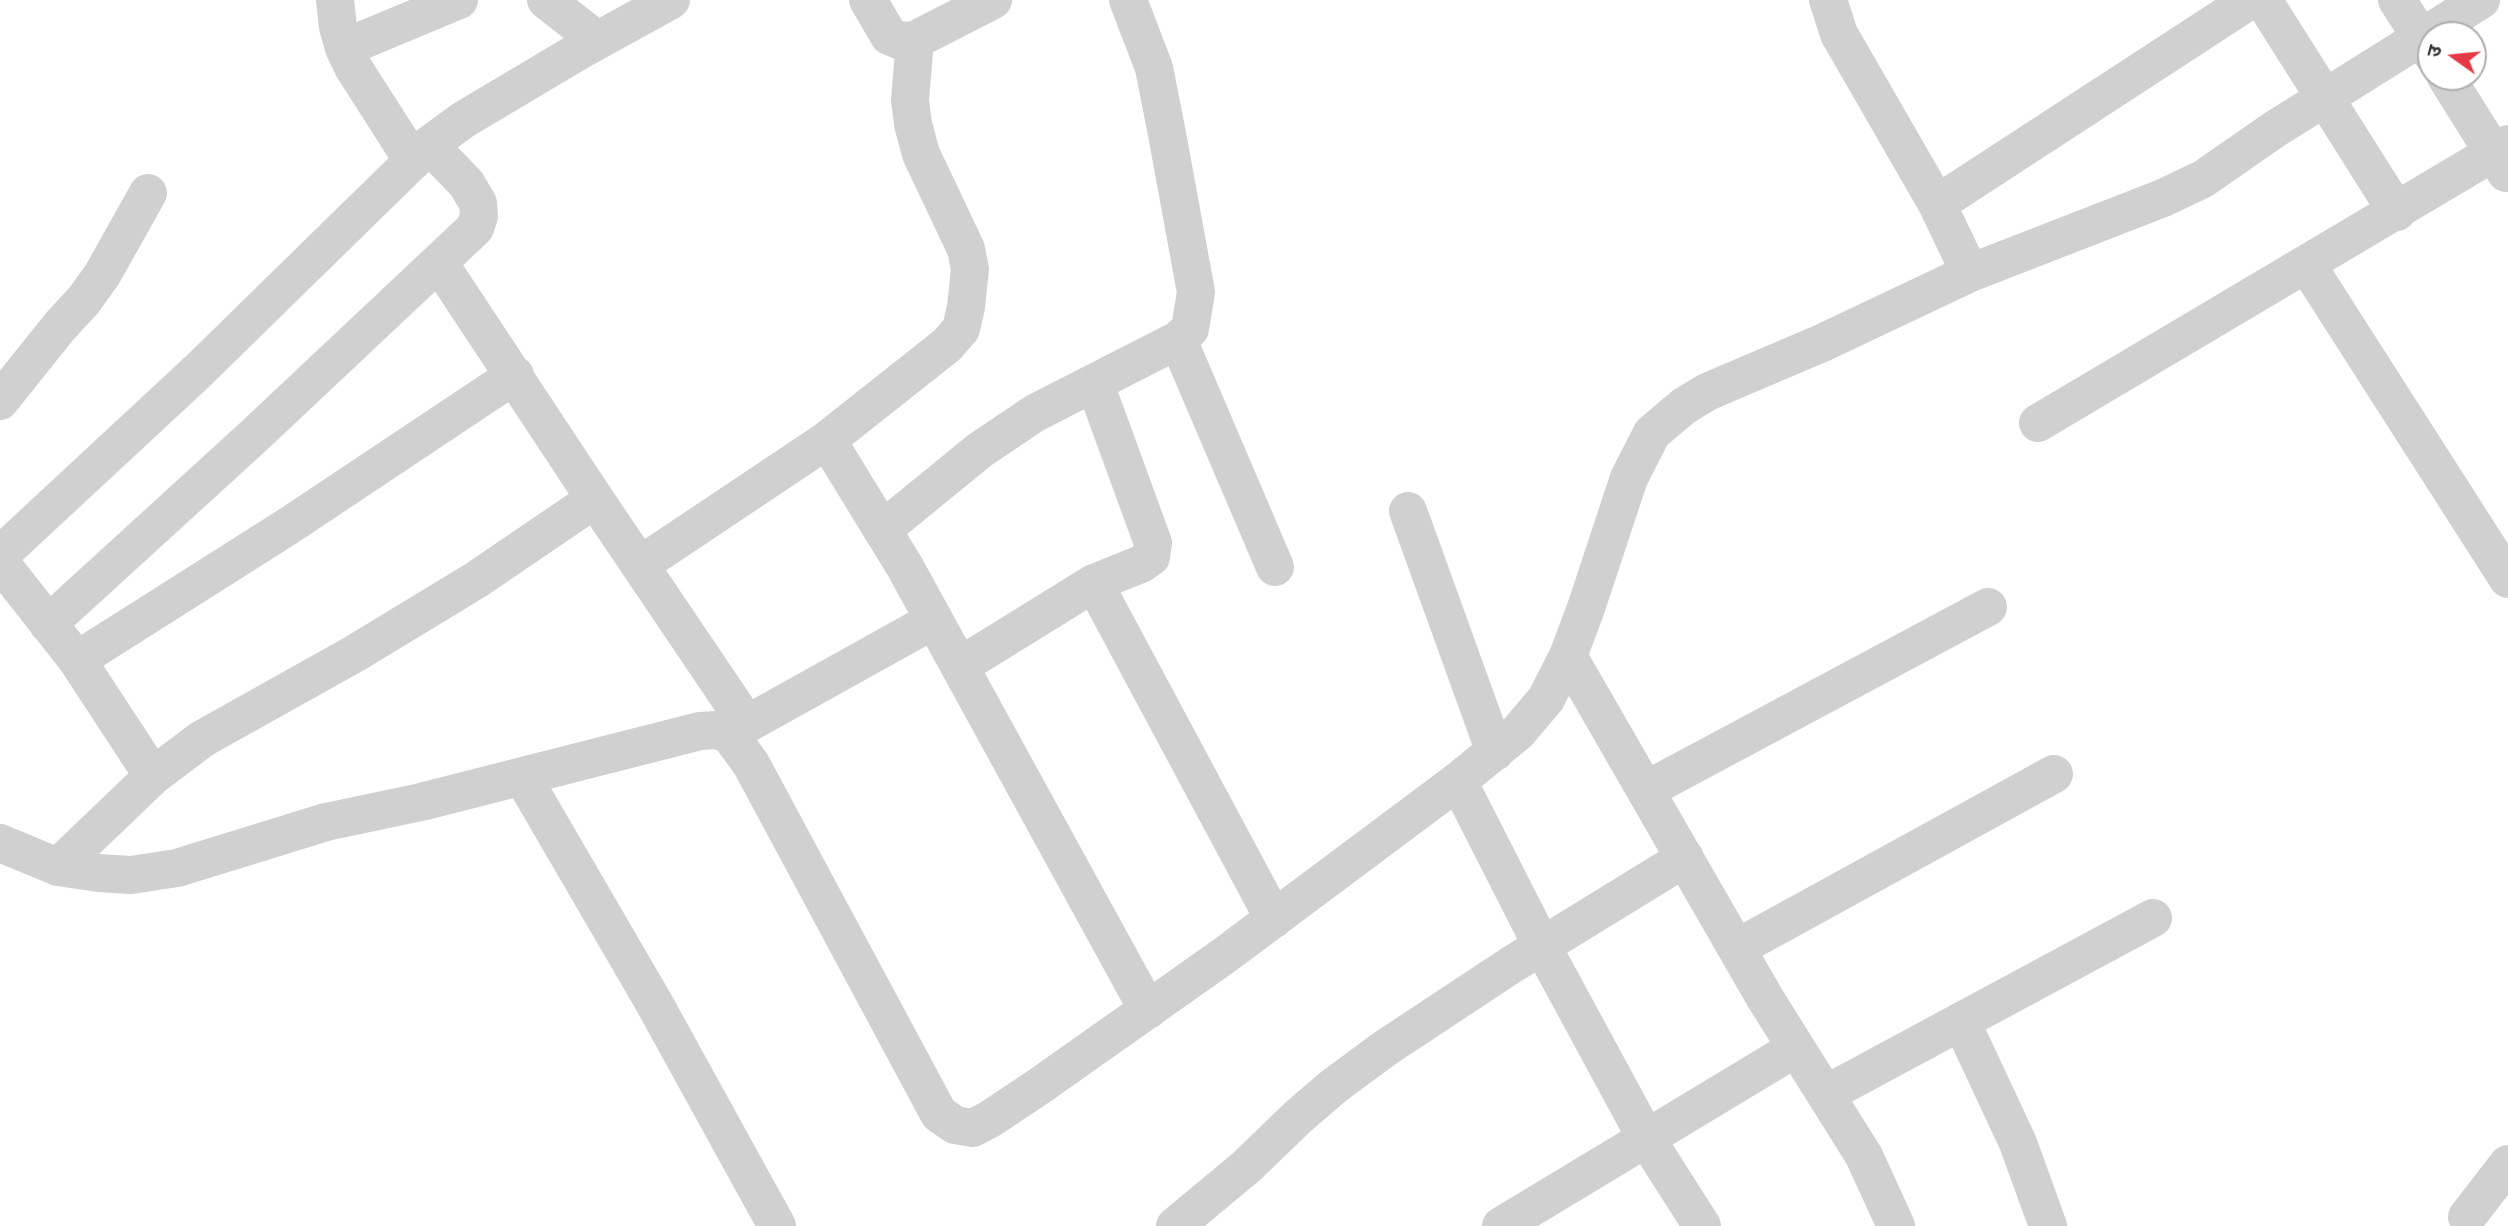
<!DOCTYPE html>
<meta charset="utf-8">
<style>
body{margin:0}
#map{position:relative;width:2508px;height:1226px;overflow:hidden;background:#fff;font-family:Mulish,"Noto Sans Devanagari",sans-serif}
canvas{display:block}
.north{position:absolute;left:2417px;top:21px;width:70px;height:70px;box-sizing:border-box;background:#fff;border:2px solid #adadad;border-radius:50%;rotate:285deg;font-size:19px;font-weight:700;line-height:28px;text-align:center;color:#333}
.north::after{content:'';display:block;margin:auto;width:24px;height:32px;background:#e63946;clip-path:polygon(50% 0,100% 100%,50% 72%,0 100%)}
</style>
<div id="map">
<canvas width="2508" height="1226"></canvas>
<div class="north">उ</div>
</div>
<script>
const ctx = document.querySelector('canvas').getContext('2d');
ctx.lineJoin = 'round';
function poly(rows) {
  const path = new Path2D();
  for (const r of rows) {
    path.moveTo(r[0], r[1]);
    for (let i = 2; i < r.length; i += 2) path.lineTo(r[i], r[i + 1]);
  }
  return path;
}
function stroke(path, color, width, dash) {
  ctx.strokeStyle = color;
  ctx.lineWidth = width;
  ctx.lineCap = dash ? 'butt' : 'round';
  ctx.setLineDash(dash || []);
  ctx.stroke(path);
}
const minor = poly([
 [335,0,338,27,344,48,353,67,413,161],
 [546,0,597,40],
 [868,0,889,36,901,41,915,40,993,0],
 [1828,0,1839,34,1937,204,1970,273],
 [2263,0,2397,212],
 [2397,0,2431,53],
 [344,48,459,0],
 [2446,77,2506,173],
 [1937,204,2250,0],
 [439,263,595,499,747,724],
 [2307,265,2508,579],
 [1178,340,1275,567],
 [0,401,60,326,84,300,102,275,148,193],
 [2038,423,2508,144],
 [827,440,905,567,1148,1010],
 [1408,511,1495,752],
 [882,530,980,450,1035,413,1178,340,1190,329,1196,292,1167,134,1154,68,1128,0],
 [0,555,197,372,429,145,463,120,584,48,671,0],
 [0,562,77,660,153,776],
 [640,565,827,440,947,345,961,329,966,307,970,269,966,249,921,154,913,124,910,100,915,40],
 [1094,583,1274,919],
 [48,624,255,435,475,228,479,216,478,203,466,183,429,145],
 [1568,656,1765,998,1864,1156,1896,1226],
 [77,660,290,525,515,375],
 [960,666,1094,583,1141,564,1151,557,1153,543,1095,384],
 [729,734,934,620],
 [522,776,653,1001,777,1226],
 [1458,781,1542,946,1646,1138,1702,1226],
 [1646,790,1988,607],
 [0,843,58,867,99,873,131,875,177,868,326,822,421,802,700,731,716,730,729,734,751,764,939,1114,955,1125,973,1128,990,1119,1038,1087,1225,955,1458,781,1518,732,1546,699,1568,656,1586,608,1629,478,1652,433,1684,406,1707,392,1822,343,1970,273,2163,198,2203,179,2275,129,2481,0],
 [58,867,153,776,202,739,354,654,476,580,595,499],
 [1737,948,2054,774],
 [1961,1021,2018,1143,2048,1226],
 [1826,1094,2153,918],
 [2467,1217,2508,1164],
 [1175,1226,1246,1167,1299,1116,1334,1086,1384,1049,1511,965,1685,858],
 [1501,1226,1796,1048]
]);
stroke(minor, '#d0d0d0', 38);
</script>
